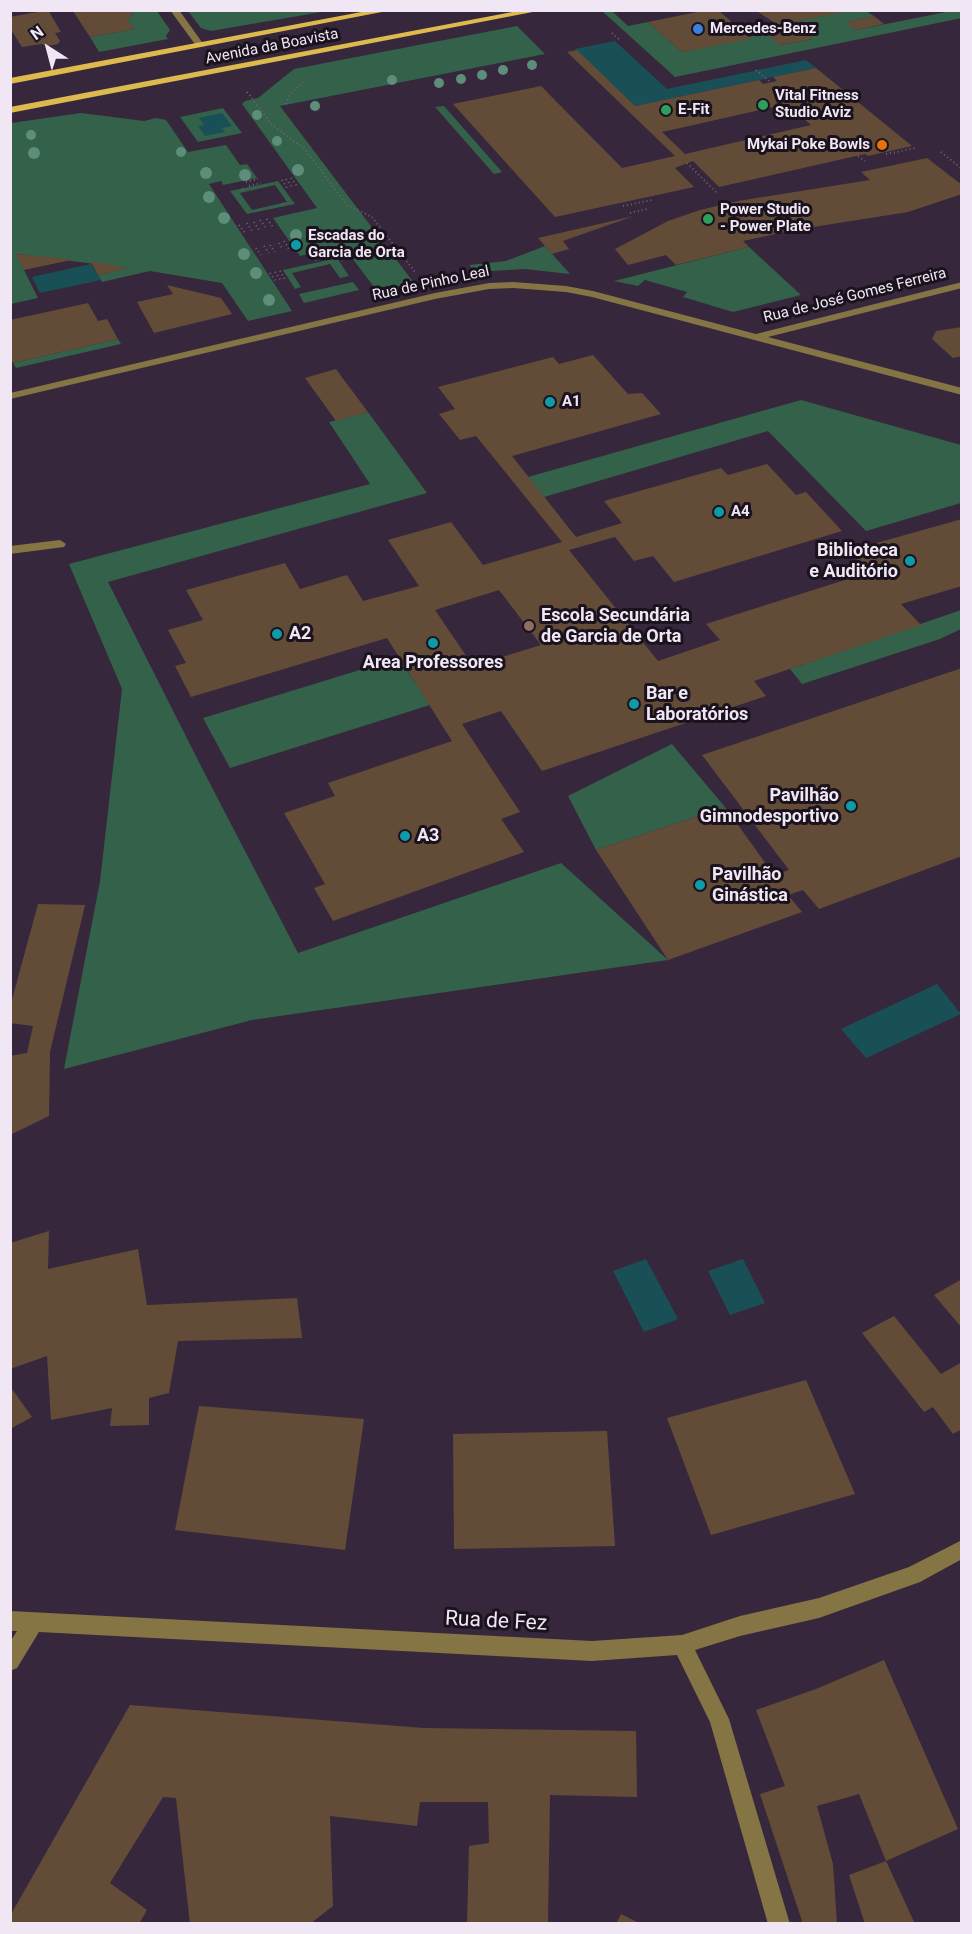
<!DOCTYPE html>
<meta charset="utf-8">
<style>
body{margin:0}
#map{position:relative;width:972px;height:1934px;overflow:hidden;background:#37273c;font-family:Roboto,sans-serif}
canvas{display:block}
.frame{position:absolute;inset:0;border:12px solid #f0e6f4;pointer-events:none}
.north{position:absolute;left:18px;top:18px;width:60px;height:60px;-webkit-text-stroke:4px #1a131d;paint-order:stroke;rotate:324deg;font-size:16px;font-weight:700;line-height:24px;text-align:center;color:#f0e6f4}
.north::after{content:'';display:block;margin:auto;width:21px;height:27px;background:#f0e6f4;clip-path:polygon(50% 0,100% 100%,50% 72%,0 100%)}
</style>
<div id="map">
<canvas width="972" height="1934"></canvas>
<div class="frame"></div>
<div class="north">N</div>
</div>
<script>
const ctx = document.querySelector('canvas').getContext('2d');
ctx.lineJoin = 'round';
function fill(path, color) {
  ctx.fillStyle = color;
  ctx.fill(path, 'evenodd');
}
function poly(rows) {
  const path = new Path2D();
  for (const r of rows) {
    path.moveTo(r[0], r[1]);
    for (let i = 2; i < r.length; i += 2) path.lineTo(r[i], r[i + 1]);
  }
  return path;
}
function stroke(path, color, width, dash) {
  ctx.strokeStyle = color;
  ctx.lineWidth = width;
  ctx.lineCap = dash ? 'butt' : 'round';
  ctx.setLineDash(dash || []);
  ctx.stroke(path);
}
function write(font, color, halo, rows, align = 'center') {
  ctx.font = font + ' Roboto,sans-serif';
  ctx.lineWidth = 6;
  ctx.setLineDash([]);
  ctx.textBaseline = 'middle';
  ctx.strokeStyle = halo;
  ctx.fillStyle = color;
  for (const [text, x, y, turn = 0] of rows) {
    ctx.save();
    ctx.translate(x, y);
    ctx.rotate((+turn || 0) * Math.PI / 180);
    ctx.textAlign = isNaN(turn) ? turn : align;
    if (halo) ctx.strokeText(text, 0, 0);
    ctx.fillText(text, 0, 0);
    ctx.restore();
  }
}
const green = poly([
 [129,11,157,11,170,30,166,36,168,39,99,52,90,37,134,29,127,18,133,16],
 [188,11,327,11,211,31,201,28],
 [602,11,612,11,628,26,648,22,682,52,766,33,781,45,812,39,801,29,794,31,785,24,844,11,866,11,874,16,847,22,856,30,951,11,961,11,962,18,675,77],
 [517,26,545,54,280,106,414,283,377,291,343,246,300,256,273,218,317,208,242,104,245,101,258,98,294,69],
 [444,106,502,172,494,174,435,107],
 [223,108,242,133,198,142,180,117],
 [81,113,144,121,156,118,166,120,188,152,226,145,240,165,247,164,257,178,223,185,221,181,209,184,292,311,248,321,222,283,150,271,102,282,98,275,127,268,16,254,38,298,11,304,11,123],
 [278,181,295,204,247,214,230,191],
 [275,185,287,202,252,210,240,193],
 [545,246,570,274,525,269,475,272,469,265,506,261],
 [749,247,801,295,733,312,683,297,687,292,645,280,638,286,614,281],
 [337,258,349,276,340,278,330,264,292,273,301,287,295,289,283,270],
 [353,282,359,290,304,303,299,294],
 [118,339,121,344,16,368,13,363],
 [801,400,961,445,961,503,866,531,768,431,544,497,528,477],
 [368,412,427,493,108,582,205,774,298,953,561,863,668,960,252,1020,64,1069,100,881,122,689,69,564,370,484,329,422],
 [961,610,961,629,940,639,802,684,790,669],
 [399,658,430,705,230,768,203,718],
 [672,744,725,807,596,850,568,796]
]);
const water = poly([
 [615,41,667,89,806,60,816,68,635,106,575,49],
 [222,113,232,126,222,128,225,132,205,136,198,126,204,125,199,118],
 [91,264,101,280,40,293,32,277],
 [937,984,961,1014,866,1058,841,1029],
 [646,1259,678,1319,644,1332,613,1271],
 [743,1259,765,1303,730,1315,708,1271]
]);
const building = poly([
 [48,10,61,32,55,33,60,41,58,44,47,46,42,44,22,47,10,28,10,17],
 [129,10,133,17,127,18,134,29,90,37,73,11],
 [707,10,718,10,751,39,682,52,648,22],
 [755,10,844,10,844,12,778,25],
 [874,16,884,24,856,30,846,22],
 [801,29,813,39,780,45,769,36],
 [577,50,635,106,759,80,763,84,777,81,773,77,816,68,912,146,868,156,865,154,719,187,693,161,675,168,694,187,555,217,453,104,541,86,622,168,675,156,567,52],
 [787,104,811,125,685,154,662,132],
 [927,158,962,185,962,194,908,212,794,230,743,241,749,247,676,265,666,255,628,265,615,249,668,221,700,210,738,201,870,180,861,172],
 [634,216,563,241,569,249,552,254,538,238],
 [15,254,71,259,71,260,24,270],
 [90,261,129,268,98,275],
 [167,285,221,298,232,314,154,333,137,302,173,294],
 [88,303,98,321,107,319,118,339,13,363,10,357,10,320],
 [962,327,962,356,953,358,932,339,936,331],
 [593,355,628,394,642,393,661,414,512,456,576,537,622,523,604,501,721,468,728,475,767,464,796,495,806,492,842,531,674,582,653,556,634,561,615,537,569,550,658,661,720,640,706,624,870,572,848,551,962,519,962,586,901,604,921,625,754,681,766,696,542,771,501,711,462,724,520,812,501,819,524,852,333,921,314,888,325,884,284,813,335,796,328,783,452,741,387,638,191,697,175,666,186,663,168,630,203,620,186,590,285,563,300,589,347,575,363,601,419,586,388,540,451,522,483,565,562,542,476,436,460,440,439,414,455,409,438,387,553,357,559,364],
 [499,590,541,645,473,666,435,610],
 [336,369,341,376,368,412,336,421,305,378],
 [962,668,962,856,819,909,803,890,788,895,802,912,668,960,596,850,725,807,774,875,789,870,702,755],
 [38,904,85,905,50,1052,49,1116,10,1135,10,1056,27,1053,33,1026,10,1023,10,1007],
 [49,1231,48,1269,138,1249,147,1305,297,1298,302,1338,178,1341,169,1393,149,1398,149,1425,110,1426,112,1408,51,1420,47,1356,10,1369,10,1243],
 [962,1279,962,1328,934,1295],
 [894,1316,941,1374,962,1362,962,1429,953,1434,933,1407,924,1412,862,1333],
 [806,1380,855,1494,711,1535,667,1418],
 [10,1386,32,1417,10,1429],
 [199,1406,364,1419,345,1550,175,1530],
 [607,1431,615,1546,454,1549,453,1434],
 [884,1660,958,1829,886,1861,859,1794,817,1806,833,1864,837,1924,803,1924,760,1794,785,1786,756,1710,816,1689],
 [130,1705,424,1728,636,1731,637,1797,550,1795,548,1924,467,1924,469,1846,489,1843,488,1802,420,1802,417,1826,330,1816,333,1906,310,1924,190,1924,176,1798,163,1797,110,1883,147,1910,139,1924,10,1924,10,1916],
 [886,1861,915,1924,865,1924,849,1875],
 [621,1914,641,1924,616,1924]
]);
const path = poly([
 [612,33,620,40],
 [756,70,770,82],
 [247,92,272,125,304,148,347,205,372,217,415,272],
 [286,104,290,94,304,82],
 [941,152,962,169],
 [886,154,916,148],
 [858,156,865,161],
 [687,163,716,192],
 [291,178,297,186],
 [286,179,292,187],
 [282,180,287,188],
 [246,182,258,179],
 [249,186,261,183],
 [242,189,244,192],
 [283,203,285,206],
 [623,206,652,200],
 [630,213,648,209],
 [267,219,273,227],
 [260,220,266,228],
 [254,222,259,230],
 [247,223,252,231],
 [239,225,245,233],
 [284,241,289,249],
 [279,243,283,250],
 [270,245,275,252],
 [264,246,269,253],
 [256,248,261,255],
 [347,256,350,259],
 [340,257,342,261],
 [344,257,346,260],
 [313,258,325,255],
 [315,260,327,258],
 [280,271,286,281],
 [275,272,282,282],
 [270,273,277,283]
]);
const minor = poly([
 [170,10,179,10,204,45,203,47,197,47,170,10],
 [513,282,566,286,593,291,756,334,962,282,962,288,768,337,962,388,962,395,592,297,566,292,513,288,489,289,435,299,10,399,10,393,435,293,489,283,513,282],
 [60,540,66,544,64,547,10,554,10,546,60,540],
 [962,1540,962,1559,920,1582,819,1618,740,1636,695,1650,729,1719,790,1924,768,1924,710,1722,677,1655,592,1661,39,1632,17,1668,10,1671,10,1642,17,1631,10,1631,10,1611,592,1641,682,1635,740,1616,819,1598,909,1567,962,1540]
]);
const major = poly([
 [372,10,392,10,10,84,10,78,372,10],
 [523,10,543,10,10,113,10,107,523,10]
]);
const trees = [
 [532,65,5],
 [503,70,5],
 [482,75,5],
 [461,79,5],
 [392,80,5],
 [439,83,5],
 [315,106,5],
 [257,115,5],
 [31,135,5],
 [277,141,5],
 [181,152,5],
 [34,153,6],
 [298,170,6],
 [206,173,6],
 [245,175,6],
 [209,197,6],
 [224,218,6],
 [296,235,6],
 [244,254,6],
 [256,273,6],
 [269,300,6]
];
const markers = [
 [698,29,6,"#3f7fe0"],
 [763,105,6,"#2e9e5b"],
 [666,110,6,"#2e9e5b"],
 [882,145,6,"#e8710a"],
 [708,219,6,"#2e9e5b"],
 [296,245,6,"#0f9aa8"],
 [550,402,6,"#0f9aa8"],
 [719,512,6,"#0f9aa8"],
 [910,561,6,"#0f9aa8"],
 [529,626,6,"#8d6e63"],
 [277,634,6,"#0f9aa8"],
 [433,643,6,"#0f9aa8"],
 [634,704,6,"#0f9aa8"],
 [851,806,6,"#0f9aa8"],
 [405,836,6,"#0f9aa8"],
 [700,885,6,"#0f9aa8"]
];
const farPoinames = [
 ["Mercedes-Benz",710,29],
 ["Vital Fitness",775,96],
 ["Studio Aviz",775,113],
 ["E-Fit",678,110],
 ["Mykai Poke Bowls",870,145,"right"],
 ["Power Studio",720,210],
 ["- Power Plate",720,227],
 ["Escadas do",308,236],
 ["Garcia de Orta",308,253],
 ["A1",562,402],
 ["A4",731,512]
];
const farStreetnames = [
 ["Avenida da Boavista",272,47,-11],
 ["Rua de Pinho Leal",431,284,-12],
 ["Rua de José Gomes Ferreira",855,296,-14]
];
const poiNames = [
 ["Biblioteca",898,551,"right"],
 ["e Auditório",898,572,"right"],
 ["Escola Secundária",541,616],
 ["de Garcia de Orta",541,637],
 ["A2",289,634],
 ["Area Professores",433,663,"center"],
 ["Bar e",646,694],
 ["Laboratórios",646,715],
 ["Pavilhão",839,796,"right"],
 ["Gimnodesportivo",839,817,"right"],
 ["A3",417,836],
 ["Pavilhão",712,875],
 ["Ginástica",712,896]
];
const nearStreetnames = [
 ["Rua de Fez",496,1622,3]
];
fill(green, '#336149');
fill(water, '#195057');
fill(building, '#624c38');
stroke(path, '#716376', 2, [1, 3]);
fill(minor, '#857544');
fill(major, '#dcba4d');
ctx.fillStyle = '#5c8e7a';
for (const [x, y, r] of trees) {
  ctx.beginPath();
  ctx.arc(x, y, r, 0, 2 * Math.PI);
  ctx.fill();
}
for (const [x, y, r, color] of markers) {
  const dot = new Path2D();
  dot.arc(x, y, r, 0, 2 * Math.PI);
  ctx.fillStyle = color;
  ctx.fill(dot);
  stroke(dot, '#1a131d', 2);
}
write('bold 15px', '#f0e6f4', '#1a131d', farPoinames, 'left');
write('15px', '#f0e6f4', '#1a131d', farStreetnames);
write('bold 18px', '#f0e6f4', '#1a131d', poiNames, 'left');
write('21px', '#f0e6f4', '#1a131d', nearStreetnames);
</script>
